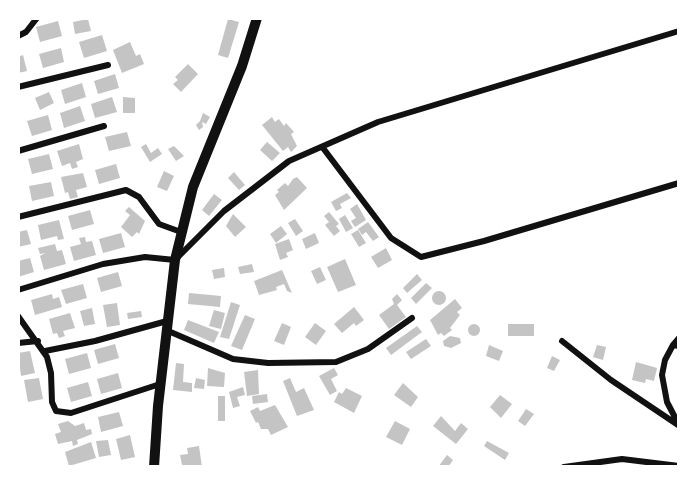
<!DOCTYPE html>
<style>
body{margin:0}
#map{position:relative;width:697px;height:485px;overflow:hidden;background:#fff;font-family:Montserrat,sans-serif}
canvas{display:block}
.frame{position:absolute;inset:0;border:20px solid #fff;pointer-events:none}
</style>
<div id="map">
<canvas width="697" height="485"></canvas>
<div class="frame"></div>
</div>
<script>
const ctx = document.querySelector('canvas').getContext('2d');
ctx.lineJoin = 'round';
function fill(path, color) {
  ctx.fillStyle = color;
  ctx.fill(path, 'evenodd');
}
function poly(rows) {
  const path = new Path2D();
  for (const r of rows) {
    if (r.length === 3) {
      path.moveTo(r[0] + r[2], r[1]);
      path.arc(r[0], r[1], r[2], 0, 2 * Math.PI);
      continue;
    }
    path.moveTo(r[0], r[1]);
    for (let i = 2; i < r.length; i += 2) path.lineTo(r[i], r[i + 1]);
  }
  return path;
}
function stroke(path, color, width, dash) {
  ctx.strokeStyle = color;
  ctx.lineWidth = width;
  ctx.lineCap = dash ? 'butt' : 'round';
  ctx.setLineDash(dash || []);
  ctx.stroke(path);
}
const building = poly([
 [88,19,91,31,75,34,73,22],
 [228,19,239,22,228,58,218,55],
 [58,21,62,36,40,42,36,27],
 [102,35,107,51,84,58,79,42],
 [130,42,136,56,140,54,144,64,122,73,113,50],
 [61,48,64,62,43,68,39,54],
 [23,55,27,71,18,73,18,57],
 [188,64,198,74,181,92,173,84,178,80,175,77],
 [115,74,119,88,98,94,94,81],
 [82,83,86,97,65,104,61,90],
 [49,92,54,103,40,110,35,98],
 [112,97,117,112,95,118,91,104],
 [123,97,135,98,135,113,123,113],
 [80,106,85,121,64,128,60,113],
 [203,113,210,117,206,124,202,122,203,127,199,130,196,125,200,121],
 [48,115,52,130,32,136,27,121],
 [272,117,275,122,279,119,284,126,286,123,294,132,291,134,297,146,291,152,288,147,283,151,262,125],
 [127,132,131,146,109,151,105,137],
 [267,142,280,153,272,161,260,150],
 [79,144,83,159,76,162,78,167,72,169,70,163,62,166,57,151],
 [146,144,151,153,158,148,162,154,150,162,141,147],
 [174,146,184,156,176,161,168,149],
 [49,154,53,169,32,174,28,159],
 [116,164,120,178,99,184,95,170],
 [164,171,174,176,167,191,157,187],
 [234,172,245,185,239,190,228,178],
 [83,173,87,187,76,190,78,197,70,199,68,192,65,193,61,177],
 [297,177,307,188,284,210,275,195,279,192,277,190,285,183,288,186,293,179],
 [51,182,54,196,32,201,29,186],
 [347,193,351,198,340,204,342,208,336,211,331,202],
 [214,194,222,200,209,216,202,210],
 [357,204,366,220,355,227,351,221,356,218,350,209],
 [129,207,145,221,139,234,137,232,132,237,121,227,130,215,125,211],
 [90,210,94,224,72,230,68,216],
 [329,212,339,224,336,226,340,231,334,236,325,225,329,222,324,216],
 [233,214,246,227,235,237,226,226],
 [345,215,353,228,346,232,339,219],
 [295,219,303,231,296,236,288,223],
 [59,220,64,239,58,240,57,236,41,240,38,225],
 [368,222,379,237,373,241,366,232,362,235,358,229],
 [281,226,287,234,276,243,270,234],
 [27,230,31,244,18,247,18,232],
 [358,230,366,243,359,247,351,234],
 [121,233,125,247,103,253,99,239],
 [315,233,319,243,306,249,302,239],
 [85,237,86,242,92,241,96,255,74,261,70,247,81,244,79,238],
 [289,239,293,250,286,253,288,257,280,260,275,244],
 [55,244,57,251,62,250,66,264,44,270,40,256,45,253,40,254,38,248],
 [386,248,392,260,378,268,371,257],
 [30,258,34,272,18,277,18,261],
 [345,259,356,285,338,292,327,267],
 [252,264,254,272,240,274,238,267],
 [320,267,326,280,317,284,311,271],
 [224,268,225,277,214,279,212,270],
 [282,270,292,293,287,291,284,284,276,287,277,290,259,295,254,281],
 [118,272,122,286,101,292,97,278],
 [417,274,422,280,407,293,403,288],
 [426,283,432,288,416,304,411,298],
 [83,284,87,298,66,304,61,290],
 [439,298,7],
 [189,293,221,296,220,307,188,304],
 [52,294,53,299,59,297,62,307,35,315,31,300],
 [397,294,402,300,397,305,406,317,389,329,379,315,394,304,392,299],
 [455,299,462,308,457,312,460,315,450,328,452,330,444,336,441,333,438,335,430,320],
 [231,302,240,305,229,339,220,337],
 [117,303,120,325,107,327,103,305],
 [354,307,364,320,356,326,354,323,342,333,334,324],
 [92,308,95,324,84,326,80,311],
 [214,310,225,313,221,329,209,326],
 [141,311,142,317,128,319,127,313],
 [70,313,75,328,63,331,65,336,59,338,57,333,53,334,49,319],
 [245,315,255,319,242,350,231,346],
 [188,320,219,332,214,343,184,330],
 [282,323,291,327,284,345,274,341],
 [315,323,326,331,316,345,305,337],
 [474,330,6],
 [508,324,534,324,534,336,508,336],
 [417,326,422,332,391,355,386,348],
 [450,336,460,338,461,343,451,348,444,346,443,341],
 [426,339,431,346,411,359,406,352],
 [115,344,119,358,98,364,94,350],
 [489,345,503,351,499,361,486,356],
 [597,345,606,347,603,360,593,357],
 [30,351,35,373,21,376,18,353],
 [87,353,91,368,69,374,65,359],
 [552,356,560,360,554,371,547,368],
 [636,362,657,368,654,381,646,379,645,383,632,380],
 [176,363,184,364,183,382,192,383,192,392,173,390],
 [208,368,225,373,224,387,207,386],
 [334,368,338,375,331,379,337,391,330,395,319,376],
 [258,370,259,394,247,396,244,372],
 [118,373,122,388,101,394,97,379],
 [39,378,43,399,28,402,24,380],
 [196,378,205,380,204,389,194,388],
 [290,378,296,392,304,388,314,410,297,416,283,381],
 [88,382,92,396,71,402,67,388],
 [403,383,418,397,411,407,394,395],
 [243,387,245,395,237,397,240,406,233,408,229,392],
 [346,388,362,396,354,413,334,402,339,392,342,394],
 [267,394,268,402,253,404,252,396],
 [500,395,512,404,501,418,490,407],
 [218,396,225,396,225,421,218,421],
 [275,405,288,427,271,435,268,429,261,429,258,422,256,423,250,411,258,407,260,411],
 [526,409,534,414,525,426,518,421],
 [119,412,123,426,101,432,98,417],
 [441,416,455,431,461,423,468,429,456,444,433,426],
 [68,421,75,426,84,423,86,430,91,429,92,434,77,440,78,444,73,446,72,441,58,444,55,434,61,432,58,424],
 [395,421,410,429,402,445,386,437],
 [130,435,135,457,121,460,116,439],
 [108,440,111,455,99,457,96,441],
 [487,441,509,453,505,460,484,446],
 [91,442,96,458,69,466,65,452],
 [199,446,202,467,182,465,180,455,188,454,187,448],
 [447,455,453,460,448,467,438,467]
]);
const minor = poly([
 [18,36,26,32,37,18],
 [18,87,108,65],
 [323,148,391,238,421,257,484,241,679,183],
 [18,151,104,126],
 [18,217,126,190,139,197,159,224,181,232],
 [18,290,103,264,145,257,175,260,224,211,289,161,378,122,679,31],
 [18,316,47,357,51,373,52,402,56,411,71,413,160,384],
 [166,330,233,359,268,363,336,362,368,349,412,318],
 [562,341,611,380,678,425],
 [18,343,38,341],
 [673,345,679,338],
 [45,351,95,341,167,321],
 [679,425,667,402,662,375,665,360,673,345,679,346],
 [564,467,622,459,679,466]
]);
const secondary = poly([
 [154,467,158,406,175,260,193,187,242,66,257,18]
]);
fill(building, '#c4c4c4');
stroke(minor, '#111', 6);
stroke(secondary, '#111', 10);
</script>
